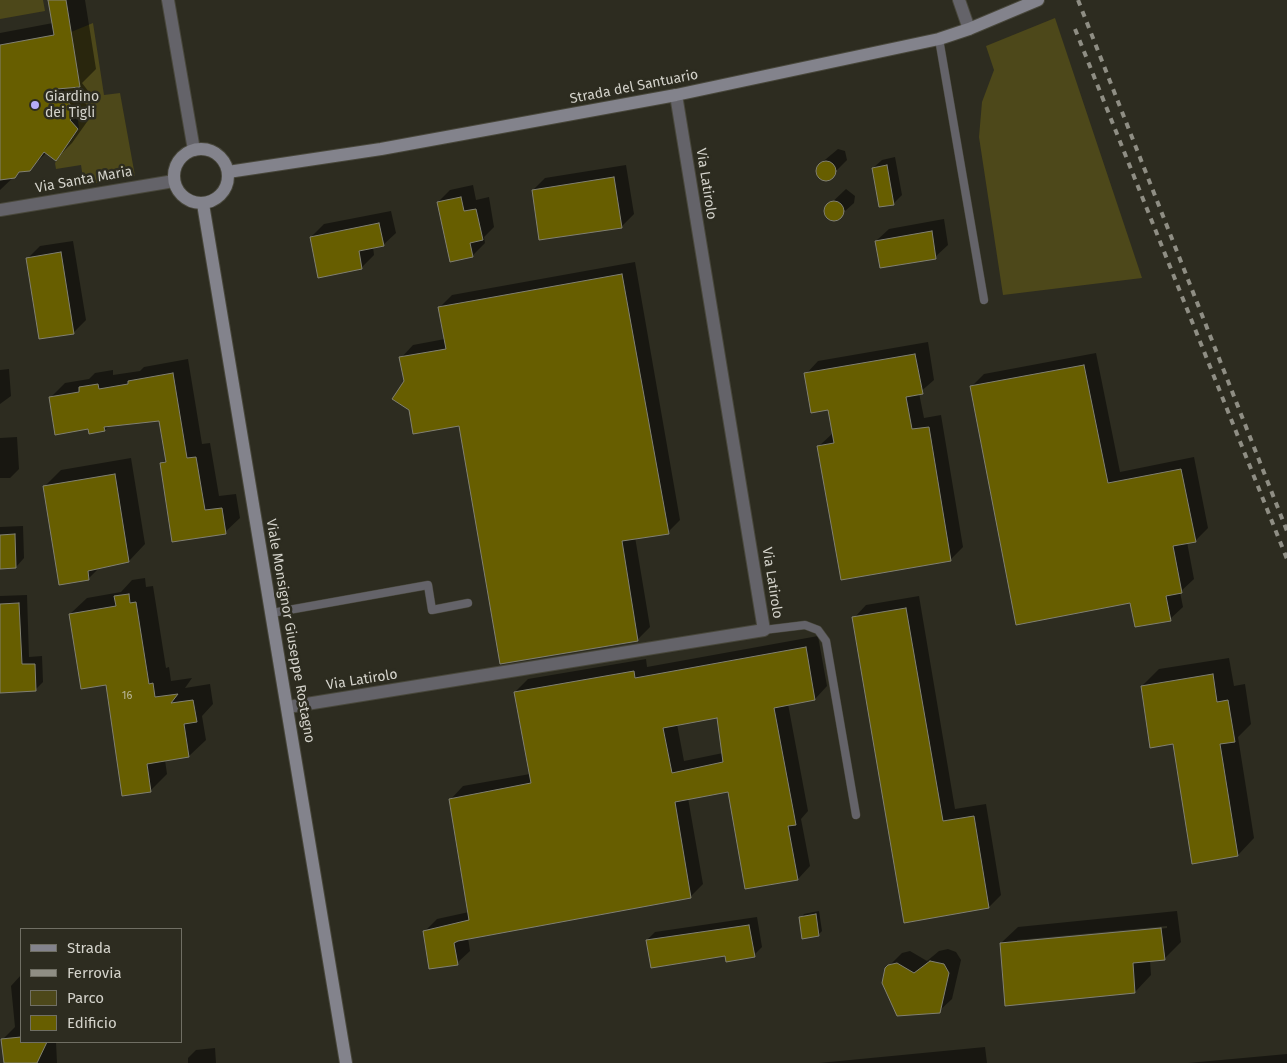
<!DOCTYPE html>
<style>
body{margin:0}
#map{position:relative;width:1287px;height:1063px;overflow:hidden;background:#2d2c20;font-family:"Fira Sans",sans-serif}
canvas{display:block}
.legend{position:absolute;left:20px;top:928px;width:162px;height:115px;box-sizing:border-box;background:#2d2c20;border:1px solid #706f64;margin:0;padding:6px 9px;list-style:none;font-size:15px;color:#d4d3cb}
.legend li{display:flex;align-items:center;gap:10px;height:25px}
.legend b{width:25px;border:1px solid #706f64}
</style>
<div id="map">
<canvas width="1287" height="1063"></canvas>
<ul class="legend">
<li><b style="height:6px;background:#83838c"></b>Strada</li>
<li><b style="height:6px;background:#8f8e84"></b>Ferrovia</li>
<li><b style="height:14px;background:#4d481a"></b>Parco</li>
<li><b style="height:14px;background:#675e00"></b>Edificio</li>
</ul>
</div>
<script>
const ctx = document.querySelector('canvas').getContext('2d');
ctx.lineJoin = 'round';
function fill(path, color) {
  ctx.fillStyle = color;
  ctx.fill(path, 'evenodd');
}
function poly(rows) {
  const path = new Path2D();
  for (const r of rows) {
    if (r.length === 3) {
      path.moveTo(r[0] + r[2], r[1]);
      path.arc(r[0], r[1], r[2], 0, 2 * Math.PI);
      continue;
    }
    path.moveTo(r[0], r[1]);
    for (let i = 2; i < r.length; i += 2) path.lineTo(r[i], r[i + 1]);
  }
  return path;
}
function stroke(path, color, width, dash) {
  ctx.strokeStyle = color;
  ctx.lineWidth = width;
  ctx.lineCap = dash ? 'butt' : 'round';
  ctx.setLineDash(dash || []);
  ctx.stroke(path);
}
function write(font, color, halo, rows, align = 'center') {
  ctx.font = font + ' "Fira Sans",sans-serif';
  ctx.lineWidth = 5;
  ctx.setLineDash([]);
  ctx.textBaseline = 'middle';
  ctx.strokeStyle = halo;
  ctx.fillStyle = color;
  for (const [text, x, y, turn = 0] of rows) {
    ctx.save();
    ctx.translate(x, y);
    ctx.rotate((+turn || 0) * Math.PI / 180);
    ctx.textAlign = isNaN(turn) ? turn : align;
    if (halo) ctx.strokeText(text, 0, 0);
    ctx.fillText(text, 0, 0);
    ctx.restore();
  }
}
const green = poly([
 [0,0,43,0,45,11,0,19],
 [1055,18,1142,278,1003,295,979,137,982,102,994,70,986,46],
 [93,23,104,95,120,93,135,176,84,185,81,165,56,169,55,163,79,129,77,113,65,98,64,89,80,86,71,32]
]);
const shadow = poly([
 [49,0,85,0,96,69,82,83,92,96,85,103,94,112,72,143,56,159,47,152,29,170,20,171,0,190,0,33,53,23],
 [838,149,845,151,847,160,827,180,820,177,817,170,820,164],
 [895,157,902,195,894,203,873,168,882,160],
 [626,165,634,214,622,226,533,190,545,178],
 [473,185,476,200,489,197,494,227,484,237,485,243,472,256,438,202,450,190],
 [846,189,855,196,854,203,835,220,829,218,826,208],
 [391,211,396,233,383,245,373,247,374,255,362,267,311,237,324,224],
 [944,219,948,245,935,257,876,241,889,229],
 [73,241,86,320,73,333,27,259,40,246],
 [635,262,680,520,668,532,635,537,650,627,637,640,460,425,405,382,401,358,413,345,445,339,440,307,452,295],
 [928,342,934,380,919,393,924,418,941,415,963,547,951,559,842,578,819,446,833,433,829,409,806,374,818,361],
 [1096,353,1120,472,1194,457,1208,528,1196,540,1187,542,1194,579,1180,592,1183,607,1170,619,1131,601,971,387,984,374],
 [188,359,202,444,210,443,219,496,236,494,240,518,225,532,161,464,167,458,160,419,110,425,105,430,89,428,50,398,65,383,89,379,95,373,113,370,113,375,140,371,144,367],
 [9,369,11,396,0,404,0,370],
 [17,437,19,469,10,478,0,478,0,438],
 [131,458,145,544,129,561,99,568,89,578,60,583,44,487,61,470],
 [23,526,24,558,16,567,0,567,0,527],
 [145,578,146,587,153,586,166,668,169,667,171,681,192,678,185,688,210,684,213,704,202,716,206,740,189,756,165,760,167,774,150,791,107,684,70,614,87,598,121,592,132,580],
 [27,595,29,657,42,656,43,682,35,690,0,691,0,596],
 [919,596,955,809,986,804,1001,895,989,907,905,921,854,618,866,605],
 [818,636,827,686,815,699,788,704,808,811,801,819,810,866,798,879,746,887,729,790,688,798,703,884,690,897,468,938,470,951,457,963,424,932,437,919,469,912,451,799,463,786,530,774,515,692,528,679,646,659,647,667],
 [718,717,723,753,684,761,677,724],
 [1229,658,1234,686,1245,684,1251,724,1238,737,1254,838,1238,855,1142,686,1159,669],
 [819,911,822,931,818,935,801,918,804,914],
 [1177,911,1181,942,1164,959,1150,960,1151,975,1135,992,1001,943,1018,927],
 [1167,926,1167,928,1017,943,1017,940],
 [757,917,762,947,754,955,726,955,647,940,655,932],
 [948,949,956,952,961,960,952,999,939,1011,886,969,902,953,910,951,927,961,939,951],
 [21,975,21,1042,56,1042,57,1063,5,1063,3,1039,15,1027,11,986],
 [985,1047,987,1063,819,1063],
 [215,1048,216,1063,188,1063,188,1058,196,1050],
 [1287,1054,1287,1063,1188,1063]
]);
const building = poly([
 [48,0,66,0,80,87,57,89,77,113,70,120,78,129,56,161,44,152,30,171,19,172,15,178,0,180,0,45,54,35,48,0],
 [826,171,10],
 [887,165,894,205,879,207,872,168,887,165],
 [614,177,622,228,539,240,532,190,614,177],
 [461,197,464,211,476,209,483,240,470,243,473,257,450,262,437,202,461,197],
 [834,211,10],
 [379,223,384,246,359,251,362,269,318,278,310,237,379,223],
 [932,231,936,259,880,268,875,241,932,231],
 [61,252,74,334,39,339,26,258,61,252],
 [622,274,669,534,622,541,638,641,500,664,459,426,413,434,409,410,392,399,404,381,399,357,446,349,438,307,622,274],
 [915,354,923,394,906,397,912,429,929,427,951,561,841,580,817,446,834,443,828,410,811,413,804,373,915,354],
 [1084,365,1108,483,1181,469,1196,542,1173,546,1182,593,1166,596,1171,621,1135,627,1130,603,1016,625,970,386,1084,365],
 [173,373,187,458,196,457,205,510,222,508,226,534,172,542,160,463,166,462,159,421,104,427,105,431,89,434,88,429,55,435,49,397,79,392,79,387,98,384,99,389,128,384,128,381,173,373],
 [115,474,129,562,88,571,89,580,59,585,43,486,115,474],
 [15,534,16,568,0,569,0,535,15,534],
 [129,594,130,603,136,602,149,684,153,683,155,697,178,694,171,703,193,700,197,722,184,724,189,757,147,764,151,792,122,796,106,685,81,689,69,614,116,606,114,596,129,594],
 [19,603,22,664,35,664,36,691,0,693,0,604,19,603],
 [906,608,943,821,974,816,989,908,904,923,852,617,906,608],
 [806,647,815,700,774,708,796,825,788,826,798,880,745,889,728,792,675,802,691,898,458,941,454,943,458,965,429,969,423,931,469,920,449,799,531,783,514,692,634,671,635,678,806,647],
 [717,718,723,762,672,773,663,728,717,718],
 [1213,674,1217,702,1228,700,1235,742,1220,744,1238,856,1192,864,1173,744,1150,748,1141,686,1213,674],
 [816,914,819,936,802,939,799,917,816,914],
 [749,925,755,957,726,962,725,956,651,968,646,940,749,925],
 [1161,928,1165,960,1133,963,1135,993,1005,1006,1000,943,1161,928],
 [930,961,944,964,949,973,940,1013,897,1016,882,983,885,968,888,965,897,963,914,973,930,961],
 [21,1037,21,1042,47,1042,37,1063,4,1063,1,1039,21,1037]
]);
const lane = poly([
 [939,39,984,300],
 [272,613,428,585,432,610,468,603],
 [764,630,805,625,818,630,826,641,856,815]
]);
const street = poly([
 [168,0,194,150],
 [959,0,969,29],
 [0,210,174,181],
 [288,707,764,630,676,95]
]);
const secondary = poly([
 [201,176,27],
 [228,172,381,149,676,95,939,39,969,29,1038,0],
 [203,204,346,1063]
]);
const rail = poly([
 [1078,0,1287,531],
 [1075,29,1287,559]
]);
const markers = [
 [35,105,5,"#b6acf8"]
];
const numberNames = [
 ["16",127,696]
];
const streetNames = [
 ["Strada del Santuario",634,87,-11],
 ["Via Santa Maria",84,180,-10],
 ["Via Latirolo",706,184,81],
 ["Via Latirolo",772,583,81],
 ["Viale Monsignor Giuseppe Rostagno",290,631,80],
 ["Via Latirolo",362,680,-9]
];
const poiNames = [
 ["Giardino",45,97],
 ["dei Tigli",45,113]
];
fill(green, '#4d481a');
fill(shadow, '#0007');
fill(building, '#675e00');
stroke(building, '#818072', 1);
stroke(lane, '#48473b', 9);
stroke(street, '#48473b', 14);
stroke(secondary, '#48473b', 14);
stroke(lane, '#646369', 8);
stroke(street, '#646369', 12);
stroke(secondary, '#83838c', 12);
stroke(rail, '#8f8e84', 4, [6, 6]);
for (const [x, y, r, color] of markers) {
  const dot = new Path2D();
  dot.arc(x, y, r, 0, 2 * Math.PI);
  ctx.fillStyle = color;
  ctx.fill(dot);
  stroke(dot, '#2d2c20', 2);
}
write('11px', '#b9b698', null, numberNames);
write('14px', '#d4d3cb', '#2d2c20', streetNames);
write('14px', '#d4d3cb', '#2d2c20', poiNames, 'left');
</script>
